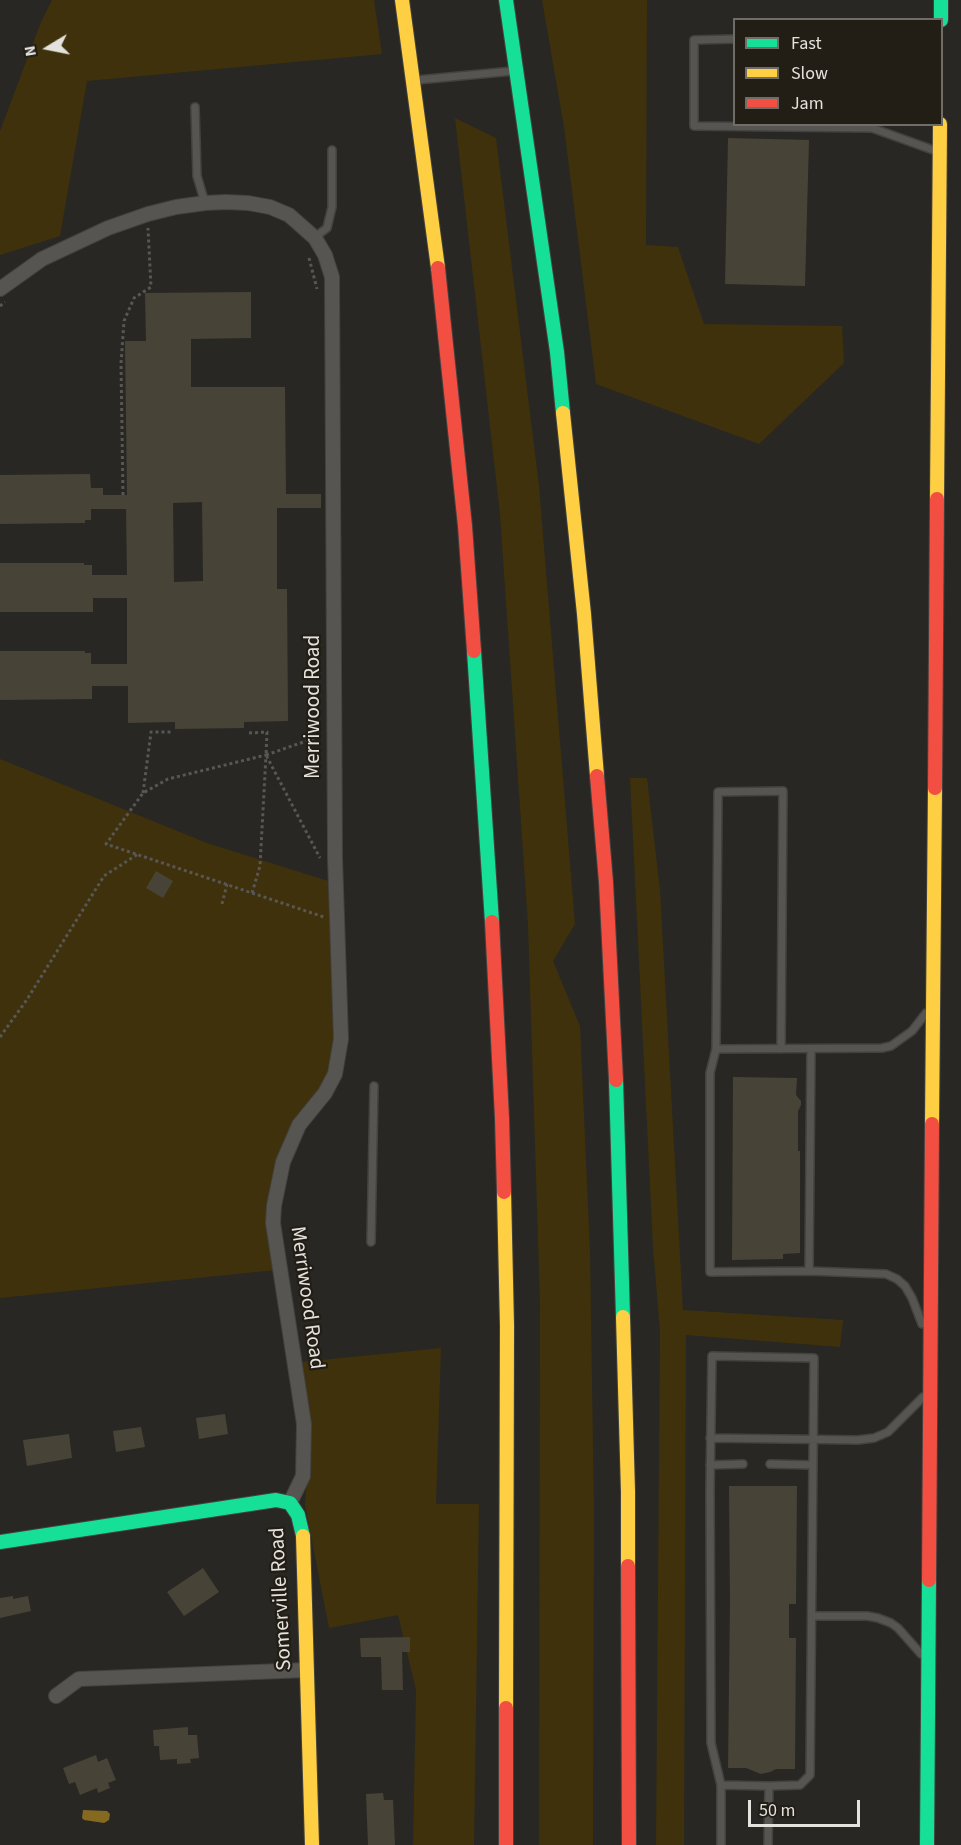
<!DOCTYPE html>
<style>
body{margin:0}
#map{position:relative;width:961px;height:1845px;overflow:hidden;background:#282723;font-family:"Source Sans 3",sans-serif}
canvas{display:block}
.legend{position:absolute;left:733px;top:18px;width:210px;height:108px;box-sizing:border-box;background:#221e16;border:2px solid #706c66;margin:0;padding:8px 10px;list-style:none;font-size:18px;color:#e4e2dd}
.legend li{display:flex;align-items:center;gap:12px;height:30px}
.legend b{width:30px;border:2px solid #706c66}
.north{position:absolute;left:18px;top:18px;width:60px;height:60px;-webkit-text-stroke:4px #221e16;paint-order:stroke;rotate:260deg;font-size:16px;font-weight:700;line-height:24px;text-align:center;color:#e4e2dd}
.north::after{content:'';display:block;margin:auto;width:21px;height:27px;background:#e4e2dd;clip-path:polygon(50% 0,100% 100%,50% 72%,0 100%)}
.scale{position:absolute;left:748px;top:1800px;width:112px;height:27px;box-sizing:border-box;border:3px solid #e4e2dd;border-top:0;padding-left:8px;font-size:18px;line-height:21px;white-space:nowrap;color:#e4e2dd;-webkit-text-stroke:4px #221e16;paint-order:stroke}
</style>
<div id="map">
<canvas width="961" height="1845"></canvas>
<ul class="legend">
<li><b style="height:8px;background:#16e098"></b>Fast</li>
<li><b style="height:8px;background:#ffcf43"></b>Slow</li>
<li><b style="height:8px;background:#f24e42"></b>Jam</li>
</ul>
<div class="north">N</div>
<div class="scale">50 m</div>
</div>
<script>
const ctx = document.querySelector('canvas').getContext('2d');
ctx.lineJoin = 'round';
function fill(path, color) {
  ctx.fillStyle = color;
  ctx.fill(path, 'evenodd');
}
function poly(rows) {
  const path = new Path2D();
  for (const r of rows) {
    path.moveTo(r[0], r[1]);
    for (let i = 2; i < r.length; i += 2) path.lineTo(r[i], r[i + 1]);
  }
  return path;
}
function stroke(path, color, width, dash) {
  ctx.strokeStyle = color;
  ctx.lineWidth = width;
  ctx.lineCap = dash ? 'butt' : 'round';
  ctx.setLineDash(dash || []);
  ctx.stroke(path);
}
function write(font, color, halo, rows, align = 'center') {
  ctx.font = font + ' "Source Sans 3",sans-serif';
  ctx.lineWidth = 4.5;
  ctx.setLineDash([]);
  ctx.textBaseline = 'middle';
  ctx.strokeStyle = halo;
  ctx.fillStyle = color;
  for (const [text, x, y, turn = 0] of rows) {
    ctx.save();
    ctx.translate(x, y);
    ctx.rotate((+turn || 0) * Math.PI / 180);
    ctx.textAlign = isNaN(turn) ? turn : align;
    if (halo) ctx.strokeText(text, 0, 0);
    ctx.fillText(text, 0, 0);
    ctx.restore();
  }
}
const green = poly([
 [52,0,374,0,382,54,87,81,60,236,0,255,0,131,41,22],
 [542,0,647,0,646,245,678,247,704,324,842,326,844,363,759,444,596,384,564,127],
 [455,118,496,138,539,486,575,924,553,961,580,1026,590,1251,594,1512,593,1845,539,1845,540,1302,528,925,500,514],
 [0,759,207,843,341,885,340,1062,276,1183,276,1270,0,1298],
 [630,778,647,778,660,890,683,1310,843,1320,840,1347,686,1335,684,1845,656,1845,660,1331,653,1247],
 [441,1348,436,1504,479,1504,474,1845,413,1845,416,1690,398,1615,329,1628,305,1505,311,1424,301,1362]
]);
const water = poly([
 [83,1810,107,1811,110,1814,109,1820,104,1823,84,1820,82,1818]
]);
const building = poly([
 [728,138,809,140,805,286,725,284],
 [251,292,251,338,191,339,191,387,285,387,286,494,321,494,321,508,277,508,277,589,287,589,288,721,244,722,244,728,175,729,175,722,128,723,128,686,92,686,92,699,0,700,0,651,85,651,85,653,91,653,91,664,127,664,127,598,93,598,93,612,0,612,0,563,84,563,84,565,92,565,92,575,127,575,126,509,91,509,91,520,85,520,85,523,0,524,0,475,90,474,91,488,103,488,103,495,127,495,125,341,146,341,145,293],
 [202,502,203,581,174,582,173,503],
 [156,871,173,881,163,898,146,888],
 [733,1077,797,1078,796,1095,801,1101,801,1105,798,1111,798,1151,800,1151,800,1253,783,1254,783,1259,732,1260],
 [225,1414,228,1434,199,1439,196,1418],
 [141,1427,145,1447,116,1452,113,1431],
 [69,1434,72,1458,27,1466,23,1440],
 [729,1486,797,1486,796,1604,789,1604,789,1638,796,1638,795,1769,776,1769,770,1772,761,1774,746,1768,728,1768,730,1603],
 [203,1568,219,1592,184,1616,167,1592],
 [13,1596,13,1599,28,1596,31,1611,0,1618,0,1598],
 [410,1637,410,1652,402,1652,403,1690,382,1690,381,1657,361,1657,360,1638],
 [188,1727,188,1735,197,1735,199,1758,190,1759,191,1763,177,1764,177,1759,160,1760,159,1746,154,1746,153,1730],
 [96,1755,98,1762,107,1758,116,1780,108,1783,110,1788,98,1793,97,1788,80,1795,75,1782,69,1784,63,1768],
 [383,1793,384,1800,393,1800,395,1845,368,1845,366,1794]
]);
const path = poly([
 [309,258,317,289],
 [0,306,5,302],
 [123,495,121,364,124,321,134,298,151,287,148,228],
 [249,733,267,732,266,755,320,858],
 [266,755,321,736],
 [143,793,151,732,172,732],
 [252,893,260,866,266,755,168,779,143,793,106,844,252,893,324,917],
 [222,904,227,884],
 [0,1037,26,1001,104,876,138,854]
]);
const lane = poly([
 [734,39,694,40,694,126,872,128,936,151],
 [417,80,513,71],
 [195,107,197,176,205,203],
 [315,237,327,228,332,207,332,150],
 [716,1049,718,792,783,791,781,1049],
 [811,1049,809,1271,710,1272,710,1073,716,1049,882,1048,891,1046,912,1031,926,1013],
 [371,1242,374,1086],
 [809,1271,886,1274,897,1279,905,1286,912,1298,922,1324],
 [710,1438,858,1440,874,1438,888,1432,923,1397],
 [770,1464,813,1465],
 [710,1465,743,1464],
 [812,1616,867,1616,878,1618,891,1623,898,1628,921,1654],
 [721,1785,769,1786],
 [721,1845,721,1785,711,1743,710,1489,712,1356,814,1358,810,1775,800,1785,769,1786,768,1845]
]);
const street = poly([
 [0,289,42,259,108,228,148,214,176,207,205,203,226,202,248,203,270,207,289,215,315,238,325,255,332,277,335,858,341,1039,335,1074,325,1093,299,1125,283,1162,274,1206,273,1223,304,1424,303,1476,290,1503],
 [56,1696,79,1679,307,1670]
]);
const fast = poly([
 [506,0,557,352,563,413],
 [941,0,941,20],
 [474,651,492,922],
 [616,1080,623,1317],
 [0,1542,276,1500,290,1503,298,1515,303,1536],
 [927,1845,929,1580]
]);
const slow = poly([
 [402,0,438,268],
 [563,413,584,614,597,776],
 [937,499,940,124],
 [932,1124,935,788],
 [504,1192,507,1326,506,1708],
 [623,1317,628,1492,628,1566],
 [303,1536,312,1845]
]);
const jam = poly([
 [438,268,465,526,474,651],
 [597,776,606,882,616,1080],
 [935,788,937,499],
 [492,922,502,1118,504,1192],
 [628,1566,629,1845],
 [929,1580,932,1124],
 [506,1845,506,1708]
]);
const streetNames = [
 ["Merriwood Road",314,707,-90],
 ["Merriwood Road",306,1298,82],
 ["Somerville Road",282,1599,-93]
];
fill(green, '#3f310c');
fill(water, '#856920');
fill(building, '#484337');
stroke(lane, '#43423f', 10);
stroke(street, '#43423f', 16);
stroke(fast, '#43423f', 16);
stroke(slow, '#43423f', 16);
stroke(jam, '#43423f', 16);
stroke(path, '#585754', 3, [3, 3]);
stroke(lane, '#575552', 7);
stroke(street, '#575552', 14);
stroke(fast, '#16e098', 14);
stroke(slow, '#ffcf43', 14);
stroke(jam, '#f24e42', 14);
write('21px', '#e4e2dd', '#221e16', streetNames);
</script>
